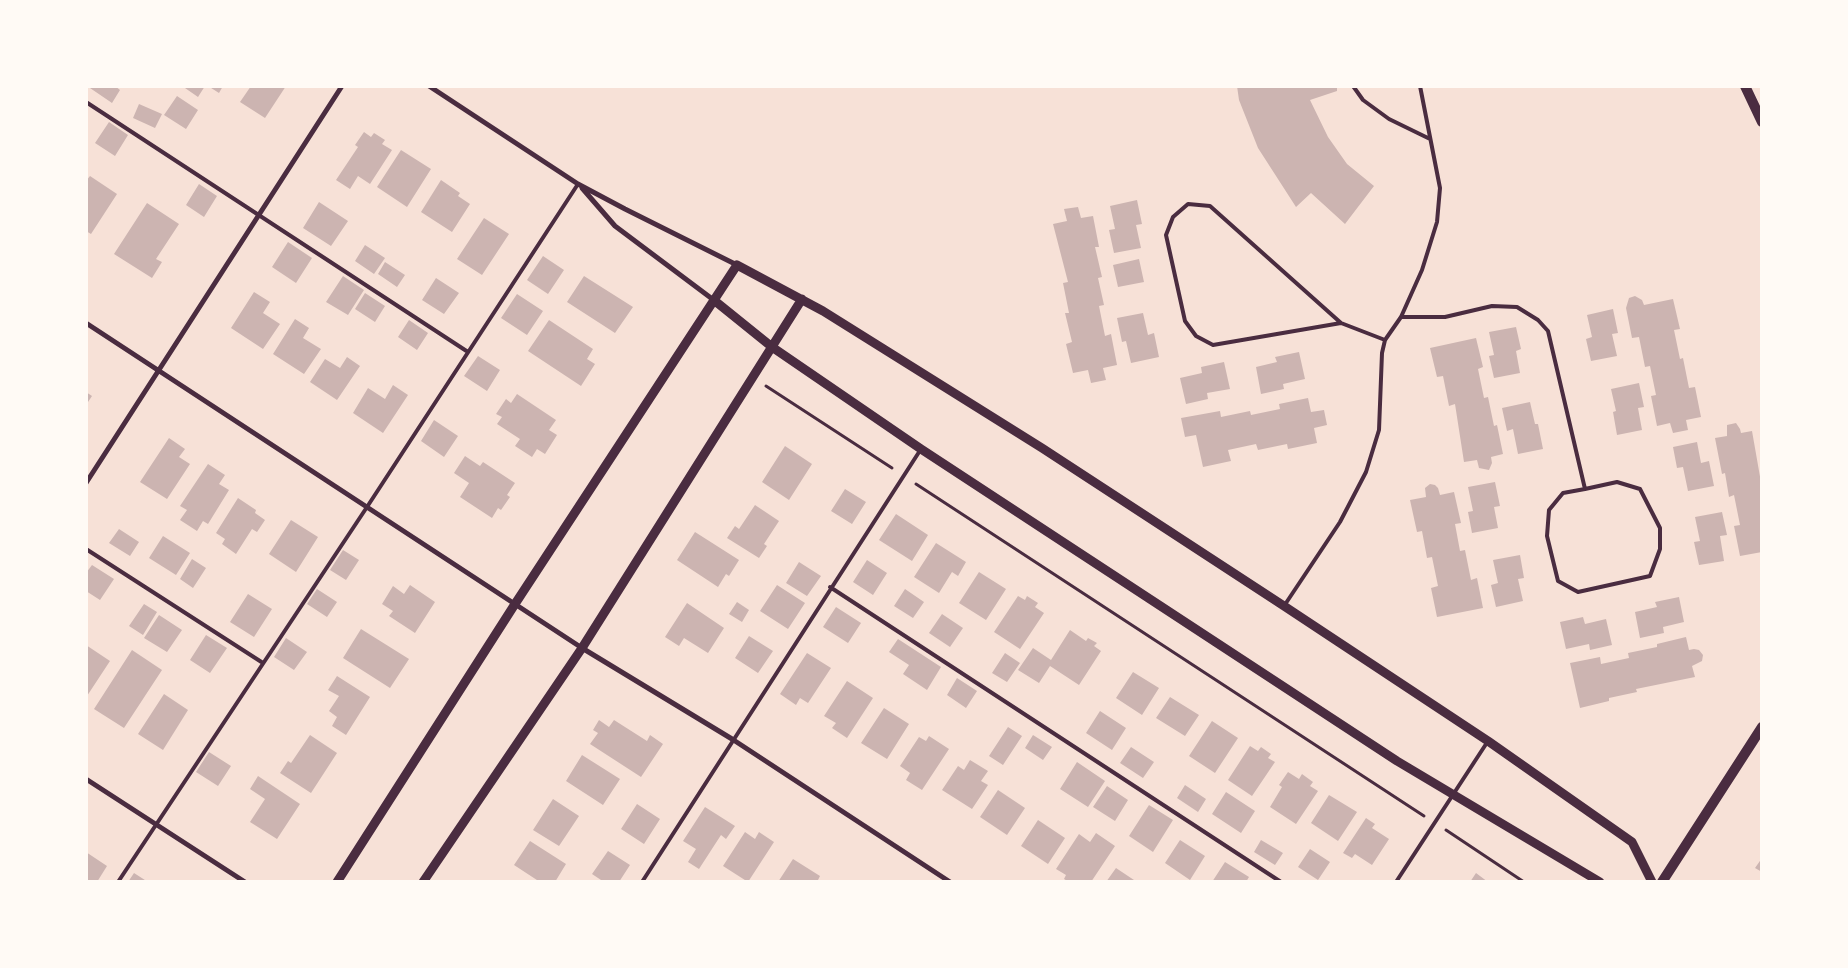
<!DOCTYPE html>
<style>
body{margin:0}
#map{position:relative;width:1848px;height:968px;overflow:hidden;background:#f7e1d7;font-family:Jost,sans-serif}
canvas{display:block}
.frame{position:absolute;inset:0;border:88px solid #fffaf5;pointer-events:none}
</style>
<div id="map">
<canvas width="1848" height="968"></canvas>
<div class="frame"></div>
</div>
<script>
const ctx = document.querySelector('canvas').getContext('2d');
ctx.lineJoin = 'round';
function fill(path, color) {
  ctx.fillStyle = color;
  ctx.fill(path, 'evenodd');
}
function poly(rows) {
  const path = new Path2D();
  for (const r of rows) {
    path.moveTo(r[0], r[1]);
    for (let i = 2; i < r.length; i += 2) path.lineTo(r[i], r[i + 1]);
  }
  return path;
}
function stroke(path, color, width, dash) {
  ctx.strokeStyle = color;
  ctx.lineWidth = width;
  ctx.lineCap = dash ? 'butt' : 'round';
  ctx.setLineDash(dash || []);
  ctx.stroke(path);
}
const building = poly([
 [91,86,115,86,120,90,112,103,90,88],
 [186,86,205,86,198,97,185,88],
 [208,86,223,86,219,93],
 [251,86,286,86,265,118,240,102],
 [1237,86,1337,86,1337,91,1310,100,1328,137,1347,164,1374,186,1345,224,1311,193,1296,207,1258,148,1239,100],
 [177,96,198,110,186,129,164,115],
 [139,104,162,114,155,128,133,118],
 [109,122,128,135,115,156,95,143],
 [364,132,371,137,374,133,385,140,382,144,392,150,370,184,358,176,350,189,336,180,358,147,355,145],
 [401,150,431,169,407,207,377,187],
 [90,176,117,194,91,234,86,231,86,181],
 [441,180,460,193,458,196,470,204,452,232,421,212],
 [199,184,217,196,204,217,186,205],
 [1137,200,1142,224,1136,225,1141,248,1114,253,1109,230,1115,229,1110,206],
 [319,202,348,221,331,246,303,228],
 [147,203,179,224,156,259,162,262,152,278,114,254],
 [1078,207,1081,218,1093,216,1099,247,1095,247,1102,277,1098,278,1104,305,1099,306,1105,336,1111,334,1117,365,1103,368,1106,380,1091,383,1088,370,1073,373,1066,344,1072,342,1065,313,1069,313,1063,283,1068,282,1053,224,1067,221,1064,209],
 [484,218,509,234,482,275,457,259],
 [288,242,312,258,296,283,272,267],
 [365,245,385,258,374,274,355,261],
 [543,256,564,270,548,294,527,280],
 [1139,259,1144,282,1118,287,1113,265],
 [385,262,405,275,397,287,378,274],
 [343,276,364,290,348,315,326,302],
 [584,276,633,307,615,333,567,302],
 [436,278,459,293,444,314,422,300],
 [254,292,270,302,263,313,280,324,263,349,231,328],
 [365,293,385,306,375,322,355,309],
 [517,294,543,311,527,335,501,318],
 [1635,296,1642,300,1644,305,1673,299,1680,329,1674,330,1680,359,1683,358,1689,388,1695,387,1701,417,1686,420,1688,430,1673,433,1670,423,1657,426,1651,396,1656,395,1650,366,1645,367,1639,337,1632,338,1626,308,1629,298],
 [1613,309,1618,333,1612,334,1617,356,1591,361,1586,339,1592,337,1587,315],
 [1143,313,1148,335,1154,333,1159,357,1131,363,1126,341,1122,342,1117,318],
 [295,319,309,328,303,338,321,349,304,374,273,354],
 [409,320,428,333,417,350,398,337],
 [549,320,593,349,587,359,595,364,581,386,528,351],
 [1516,327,1521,349,1516,351,1520,373,1494,378,1489,356,1494,355,1489,332],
 [1476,338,1483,367,1478,369,1484,398,1488,397,1494,426,1497,425,1503,454,1491,457,1492,463,1489,470,1479,468,1477,460,1464,462,1455,404,1449,406,1443,376,1437,377,1430,348],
 [1299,352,1305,379,1283,384,1284,389,1261,394,1256,367,1277,362,1275,357],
 [478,356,500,370,487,391,464,376],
 [347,357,360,366,337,400,310,382,325,359,340,368],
 [1224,362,1230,389,1207,393,1208,399,1186,404,1180,378,1202,373,1201,367],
 [1639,383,1644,407,1638,408,1642,430,1617,435,1613,412,1616,411,1611,389],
 [393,385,408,395,383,433,353,413,368,388,385,399],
 [86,392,92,396,86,405],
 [517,394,556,420,549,430,557,435,545,454,537,449,532,457,515,446,520,439,497,424,502,417,496,414,506,399,511,403],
 [1308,398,1311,412,1324,410,1327,425,1314,428,1317,443,1288,449,1287,444,1258,450,1256,444,1228,450,1231,461,1203,467,1196,435,1185,437,1181,418,1220,411,1221,417,1250,411,1251,415,1280,409,1279,404],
 [1530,402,1535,424,1538,424,1543,449,1518,454,1513,429,1507,431,1502,408],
 [434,420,458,436,444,457,421,441],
 [1736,423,1740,429,1741,433,1752,431,1762,488,1762,552,1740,556,1734,526,1740,525,1734,495,1729,497,1725,473,1722,474,1715,438,1727,436,1727,425],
 [169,438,185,449,179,457,190,464,167,499,140,482],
 [1697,442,1701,463,1709,461,1714,486,1688,491,1683,467,1677,468,1673,447],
 [785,446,812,464,789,500,762,482],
 [465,456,480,466,483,462,515,483,507,495,510,497,501,510,498,508,492,518,460,497,469,483,454,473],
 [208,464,225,475,219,484,229,490,208,524,203,521,197,531,180,520,187,510,180,506],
 [1495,482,1500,506,1494,507,1498,528,1472,533,1468,512,1473,511,1468,487],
 [1430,484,1435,485,1438,488,1440,495,1454,492,1461,523,1455,524,1460,551,1465,550,1471,580,1477,578,1483,608,1437,617,1431,588,1438,586,1432,557,1427,558,1422,531,1417,532,1410,500,1426,497,1425,488],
 [845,489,866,502,852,524,831,511],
 [238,498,256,510,255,513,265,520,257,532,252,529,236,554,222,544,225,539,216,533],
 [755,505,779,521,764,544,767,546,759,558,727,538,735,526,739,529],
 [1722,512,1727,535,1720,536,1724,561,1699,565,1694,542,1700,541,1695,517],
 [896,514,928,535,912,561,879,540],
 [291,520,318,537,296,572,269,554],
 [119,529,139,542,130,556,109,543],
 [695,532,739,560,729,576,726,574,718,587,677,560],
 [163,536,190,553,176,575,149,558],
 [936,543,966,562,958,576,952,572,939,593,914,577],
 [343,550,359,560,346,580,330,570],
 [1520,555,1524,578,1518,579,1523,601,1496,607,1491,585,1498,583,1493,560],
 [192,559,206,568,193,588,180,579],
 [867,560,887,573,873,595,853,582],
 [799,562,821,576,807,596,786,583],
 [92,565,114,579,100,600,86,591,86,573],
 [979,572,1006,589,986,620,959,603],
 [410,585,435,602,415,633,389,616,393,611,382,604,393,586,404,594],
 [777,585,805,603,788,629,760,611],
 [317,589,337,602,327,617,307,604],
 [905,589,924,602,913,618,894,606],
 [248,594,272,609,254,637,230,622],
 [1018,596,1025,600,1027,596,1038,603,1035,607,1044,613,1020,649,994,632],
 [1679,597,1684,622,1663,627,1664,633,1640,638,1635,612,1657,607,1655,602],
 [737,602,749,610,742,622,729,614],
 [687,603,724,628,708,653,684,638,679,646,665,637],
 [144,604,157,612,143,635,129,626],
 [836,607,861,623,848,643,823,627],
 [942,614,963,628,950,647,929,633],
 [159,615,182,630,167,652,144,638],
 [1583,617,1585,624,1606,619,1612,645,1590,650,1589,644,1566,649,1560,622],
 [361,629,409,659,390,688,343,658],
 [1070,630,1086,641,1088,638,1097,643,1094,646,1101,651,1079,685,1050,666,1039,683,1018,670,1033,648,1051,660],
 [206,635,227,648,210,673,190,660],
 [749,636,773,651,758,673,735,658],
 [1686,637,1689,650,1694,649,1699,650,1703,655,1702,661,1692,666,1695,677,1636,689,1637,692,1609,698,1609,701,1580,708,1570,663,1600,657,1601,664,1629,658,1628,653,1657,647,1657,644],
 [286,638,307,652,294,670,274,657],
 [898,639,941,667,927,690,903,674,909,665,889,652],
 [86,645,110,661,87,696,86,695],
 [132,650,162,670,124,728,94,709],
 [807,653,831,668,808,703,800,698,796,705,780,694],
 [1005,653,1020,663,1007,682,992,673],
 [1133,672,1159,688,1142,715,1116,698],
 [337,676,370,697,346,735,332,726,337,717,329,711,339,696,328,690],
 [957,678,977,691,966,708,947,695],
 [847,681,873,698,847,738,832,728,836,723,824,716],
 [164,694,188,710,163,750,138,734],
 [1170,697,1199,715,1185,736,1156,718],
 [884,708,909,724,887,759,861,743],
 [1100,711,1126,728,1112,750,1086,733],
 [599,720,609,727,614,720,647,741,650,735,663,744,641,777,590,744,598,733,593,730],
 [1212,721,1238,738,1215,773,1189,756],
 [1008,727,1022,736,1003,765,989,756],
 [310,735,337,753,311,793,280,773,288,761,291,763],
 [1033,735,1052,747,1043,760,1025,748],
 [929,736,949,749,922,790,906,780,910,773,900,766,919,737,926,741],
 [1250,746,1258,751,1261,747,1271,754,1268,758,1275,762,1252,796,1228,780],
 [1131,747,1154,762,1143,778,1120,763],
 [209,752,231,766,218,786,196,772],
 [582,755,620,779,603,805,566,781],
 [970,760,988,771,981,781,988,785,972,809,942,790,958,766,964,770],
 [1077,762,1105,781,1088,807,1060,789],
 [1288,772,1299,779,1302,774,1313,782,1310,786,1318,791,1296,824,1270,807,1282,787,1279,785],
 [258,776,300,804,277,839,250,822,265,799,250,789],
 [1185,785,1206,799,1198,812,1177,798],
 [1107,786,1128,800,1115,821,1093,807],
 [998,790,1025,808,1007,835,980,817],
 [1226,792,1255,811,1241,833,1212,814],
 [1329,795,1357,812,1338,841,1311,823],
 [553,799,579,816,559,846,533,830],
 [637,804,660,819,644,844,621,829],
 [1149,805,1173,820,1153,852,1129,836],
 [705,807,735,826,726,839,721,835,699,869,688,862,696,849,683,841],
 [1366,818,1375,824,1372,828,1389,839,1372,865,1355,854,1352,858,1343,853],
 [1038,820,1065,838,1048,864,1021,846],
 [745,832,755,839,759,832,774,842,748,882,723,866],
 [1096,833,1115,846,1091,882,1069,882,1064,879,1066,875,1056,869,1079,834,1090,842],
 [1180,840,1205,856,1190,880,1165,863],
 [1261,840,1283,853,1275,865,1254,852],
 [530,841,566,864,555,882,540,882,514,865],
 [1310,849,1330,862,1318,880,1298,867],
 [608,851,630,865,619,882,604,882,592,874],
 [86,852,107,866,97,882,86,882],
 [1762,858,1762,872,1755,868],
 [793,859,820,876,817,882,778,882],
 [1225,862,1249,877,1246,882,1212,882],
 [1116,868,1137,882,1106,882],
 [134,873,148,882,128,882],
 [1476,873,1488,882,1470,882]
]);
const path = poly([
 [766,386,892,468],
 [916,484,1424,816],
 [1446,830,1524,882]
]);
const service = poly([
 [1353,86,1363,100,1389,119,1430,139],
 [86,102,468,352],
 [1401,317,1445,317,1492,306,1517,307,1538,320,1548,331,1585,489,1563,493,1549,510,1547,536,1558,581,1578,592,1650,576,1660,549,1660,528,1640,489,1617,482,1585,489],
 [1341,323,1213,345,1196,336,1185,321,1166,235,1173,217,1188,204,1210,206,1341,323,1385,340],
 [86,549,263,663],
 [830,587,1281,882],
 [1284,606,1340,522,1366,472,1379,430,1382,353,1385,340,1401,317,1422,270,1437,222,1440,188,1420,86],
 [118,882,367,507,578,184],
 [642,882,921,449],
 [1396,882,1488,741]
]);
const minor = poly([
 [429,86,578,184,625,209,737,265],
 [582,188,615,226,715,301],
 [86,323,582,648,732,739,950,882],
 [86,483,342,86],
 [86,779,245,882]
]);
const tertiary = poly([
 [715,301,772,347,921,449,1397,761,1600,882],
 [337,882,515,604,737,265,823,311,1042,448,1284,606,1488,741,1632,842,1652,882],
 [423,882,582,648,802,299]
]);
const secondary = poly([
 [1745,86,1762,122],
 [1662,882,1762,727]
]);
fill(building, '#ccb4b1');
stroke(path, '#4a2c40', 3);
stroke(service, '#4a2c40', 4);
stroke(minor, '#4a2c40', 5);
stroke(tertiary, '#4a2c40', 9);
stroke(secondary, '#4a2c40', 10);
</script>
